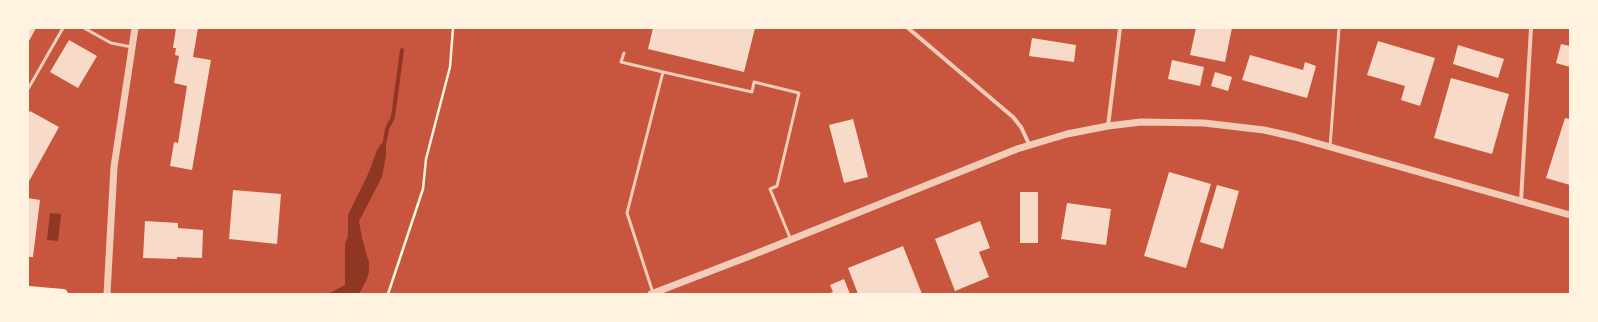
<!DOCTYPE html>
<style>
body{margin:0}
#map{position:relative;width:1598px;height:322px;overflow:hidden;background:#c8553d;font-family:Signika,sans-serif}
canvas{display:block}
.frame{position:absolute;inset:0;border:29px solid #fff3e0;pointer-events:none}
</style>
<div id="map">
<canvas width="1598" height="322"></canvas>
<div class="frame"></div>
</div>
<script>
const ctx = document.querySelector('canvas').getContext('2d');
ctx.lineJoin = 'round';
function fill(path, color) {
  ctx.fillStyle = color;
  ctx.fill(path, 'evenodd');
}
function poly(rows) {
  const path = new Path2D();
  for (const r of rows) {
    path.moveTo(r[0], r[1]);
    for (let i = 2; i < r.length; i += 2) path.lineTo(r[i], r[i + 1]);
  }
  return path;
}
function stroke(path, color, width, dash) {
  ctx.strokeStyle = color;
  ctx.lineWidth = width;
  ctx.lineCap = dash ? 'butt' : 'round';
  ctx.setLineDash(dash || []);
  ctx.stroke(path);
}
const water = poly([
 [386,137,386,155,382,177,359,221,362,238,369,263,369,272,366,281,359,294,328,294,345,285,345,244,348,236,348,215,369,172,377,150],
 [50,213,61,214,58,241,47,240]
]);
const stream = poly([
 [385,141,387,129,393,117,402,50]
]);
const building = poly([
 [28,28,36,28,28,43],
 [176,28,198,28,193,57,211,60,192,170,170,166,174,142,178,143,187,86,174,83,179,56,175,55,176,48,173,48],
 [653,28,755,28,744,72,648,49],
 [1196,28,1232,28,1225,62,1190,55],
 [1032,38,1076,45,1074,62,1029,56],
 [69,40,97,56,78,88,50,72],
 [1378,41,1435,58,1420,106,1401,100,1405,86,1367,75],
 [1561,44,1570,46,1570,67,1556,63],
 [1458,45,1504,59,1498,78,1453,64],
 [1250,55,1303,70,1305,62,1316,66,1307,98,1242,80],
 [1172,60,1204,67,1200,86,1168,79],
 [1215,72,1232,77,1228,91,1211,86],
 [1451,78,1509,94,1492,154,1434,138],
 [30,111,59,127,28,183,28,114],
 [1565,118,1570,119,1570,185,1546,178],
 [853,119,868,177,844,183,829,125],
 [1169,172,1211,184,1186,268,1144,256],
 [1217,185,1239,191,1223,249,1200,242],
 [233,190,281,194,277,244,229,239],
 [1020,192,1038,192,1038,243,1020,243],
 [28,198,40,200,33,257,28,257],
 [1067,203,1111,209,1106,245,1061,239],
 [145,221,178,223,178,228,203,230,202,258,177,257,177,259,143,258],
 [980,221,990,248,979,252,989,277,955,291,935,239],
 [903,246,922,294,858,294,848,268],
 [844,279,850,294,828,294,833,292,830,285]
]);
const path = poly([
 [388,294,423,189,426,159,450,67,453,28]
]);
const service = poly([
 [84,28,111,43,132,47],
 [624,53,621,62,663,72],
 [28,89,63,28],
 [1330,147,1339,28],
 [653,293,627,213,663,72,752,92,754,82,799,93,777,186,770,189,791,240]
]);
const minor = poly([
 [908,28,1013,117,1021,127,1029,144],
 [1108,126,1120,28],
 [1521,201,1531,28]
]);
const tertiary = poly([
 [107,294,114,167,135,28],
 [651,294,750,256,1017,149,1067,134,1108,126,1141,122,1204,123,1264,130,1295,137,1570,215]
]);
const primary = poly([
 [28,291,63,294]
]);
fill(water, '#8f3625');
stroke(stream, '#8f3625', 4);
fill(building, '#f7dbc8');
stroke(path, '#fff3e0', 2.5);
stroke(service, '#f1ccb7', 3);
stroke(minor, '#f1ccb7', 4);
stroke(tertiary, '#f1ccb7', 7);
stroke(primary, '#fff3e0', 10);
</script>
